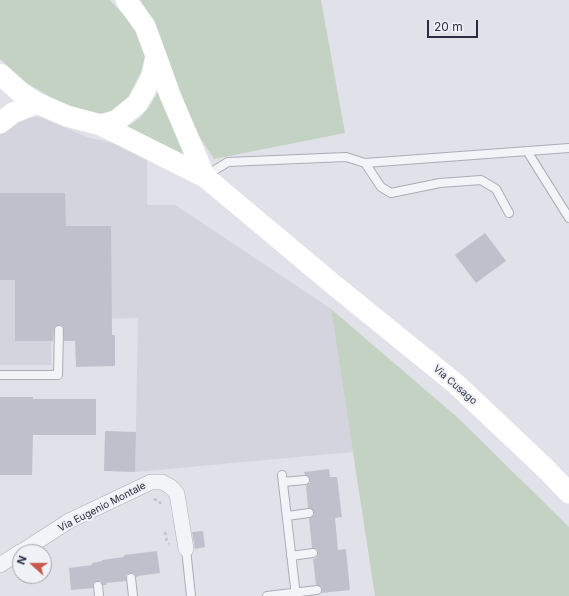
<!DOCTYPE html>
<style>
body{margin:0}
#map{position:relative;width:569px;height:596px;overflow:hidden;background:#e1e2e9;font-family:Inter,sans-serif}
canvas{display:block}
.north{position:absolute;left:12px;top:544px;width:40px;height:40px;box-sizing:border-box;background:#f0f1f6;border:1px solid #a1a3ad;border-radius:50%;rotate:291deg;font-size:11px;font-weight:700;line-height:16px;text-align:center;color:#2a2d3f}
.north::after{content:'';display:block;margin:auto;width:14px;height:18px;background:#c6584d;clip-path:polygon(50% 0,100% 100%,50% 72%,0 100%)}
.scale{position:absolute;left:427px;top:20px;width:51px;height:18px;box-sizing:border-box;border:2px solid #2a2d3f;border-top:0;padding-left:5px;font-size:12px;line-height:14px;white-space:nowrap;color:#2a2d3f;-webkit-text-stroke:3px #f0f1f6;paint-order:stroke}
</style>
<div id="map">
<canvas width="569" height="596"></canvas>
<div class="north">N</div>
<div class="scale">20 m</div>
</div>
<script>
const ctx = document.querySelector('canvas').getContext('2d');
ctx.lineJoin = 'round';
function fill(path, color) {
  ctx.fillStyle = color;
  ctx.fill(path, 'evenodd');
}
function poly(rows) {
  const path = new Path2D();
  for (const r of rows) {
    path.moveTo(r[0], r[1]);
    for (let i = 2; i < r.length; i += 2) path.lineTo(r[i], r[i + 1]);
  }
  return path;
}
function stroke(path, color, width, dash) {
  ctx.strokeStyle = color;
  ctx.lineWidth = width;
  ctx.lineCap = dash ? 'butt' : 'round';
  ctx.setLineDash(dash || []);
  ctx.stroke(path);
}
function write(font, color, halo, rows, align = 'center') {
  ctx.font = font + ' Inter,sans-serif';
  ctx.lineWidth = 4;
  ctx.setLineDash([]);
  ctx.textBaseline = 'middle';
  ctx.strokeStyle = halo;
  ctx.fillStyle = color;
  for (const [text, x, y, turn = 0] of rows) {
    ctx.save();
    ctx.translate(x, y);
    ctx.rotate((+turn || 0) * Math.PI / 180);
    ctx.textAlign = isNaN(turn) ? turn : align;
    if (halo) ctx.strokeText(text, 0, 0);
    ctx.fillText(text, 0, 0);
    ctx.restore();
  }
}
const built = poly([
 [32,117,39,117,90,138,130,147,147,159,147,205,175,205,331,309,353,452,135,472,138,318,52,320,51,365,0,365,0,134,16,121]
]);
const green = poly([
 [0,0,110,0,127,19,135,31,145,56,141,72,128,97,111,111,100,114,83,111,57,101,27,83,0,59],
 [140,0,321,0,345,133,214,159,199,136,187,110,156,25],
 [158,92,192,160,127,127,140,118,149,107],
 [331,309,457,417,569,527,569,596,375,596]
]);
const building = poly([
 [0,193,65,193,66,226,111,226,112,335,115,335,115,366,76,367,75,341,64,341,64,328,60,325,54,328,53,341,15,341,15,280,0,280],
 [485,233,506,261,476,283,455,255],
 [0,397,33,397,33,399,96,399,96,435,33,435,32,475,0,475],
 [105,431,136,432,135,472,104,471],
 [329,469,330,477,337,477,342,517,335,518,338,550,346,549,350,590,321,593,322,587,316,585,313,559,317,557,318,553,317,549,312,548,309,518,314,515,314,512,308,508,306,485,310,483,310,479,305,475,304,472],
 [203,531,205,547,195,549,192,532],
 [157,551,160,573,138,576,137,578,134,573,130,573,126,575,126,581,106,583,107,585,103,585,101,581,97,581,93,583,93,588,71,590,69,568,92,565,92,563,102,561,102,560,124,557,124,555]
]);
const path = poly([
 [154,499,159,501,162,506],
 [165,532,167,542,169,544]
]);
const lane = poly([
 [527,151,569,218],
 [365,163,381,187,391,193,440,183,481,180,496,189,509,213],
 [205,176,228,162,346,157,365,163,569,148],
 [0,375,58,375,59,330],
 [282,475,296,596],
 [283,482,305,480],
 [287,516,309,513],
 [186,549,191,596],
 [291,556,313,553],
 [131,578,133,596],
 [98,586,99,596],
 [267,596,317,590]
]);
const street = poly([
 [21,552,69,521,151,482,162,482,171,487,177,494,186,549],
 [0,565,20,552]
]);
const secondary = poly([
 [156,56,170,95,205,177],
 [0,74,20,92,37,103,67,116,101,125,116,121,137,104,144,92,152,76,156,56,145,26,126,0],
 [0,123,13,113,37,103],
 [101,125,205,177,334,285,456,384,545,468,569,493]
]);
const streetNames = [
 ["Via Cusago",455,385,41],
 ["Via Eugenio Montale",102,507,-27]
];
fill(built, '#d3d4dd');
fill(green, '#c3d2c2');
fill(building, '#bec0cb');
stroke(lane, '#aaacb6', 10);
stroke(street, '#aaacb6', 16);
stroke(path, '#bfc0c7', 2.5, [3, 3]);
stroke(lane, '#f3f4f7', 8);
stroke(street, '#f3f4f7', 15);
stroke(secondary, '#fff', 21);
write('10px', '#2a2d3f', '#f0f1f6', streetNames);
</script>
